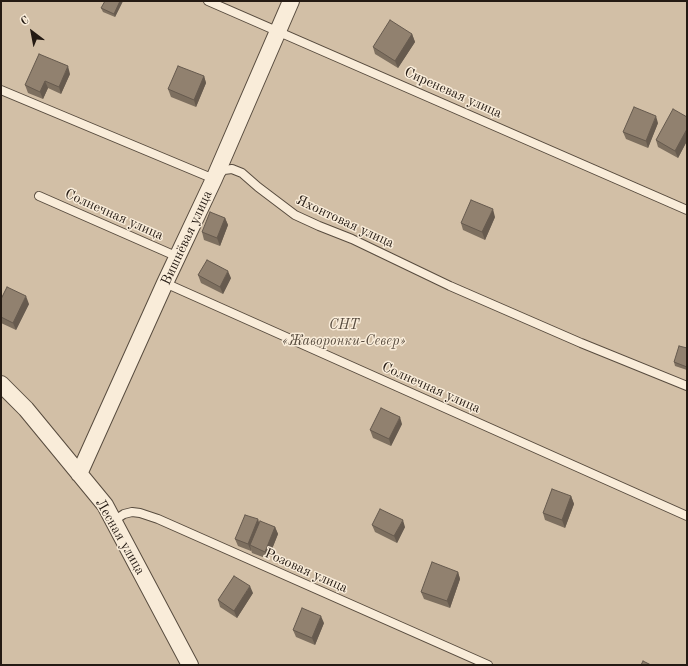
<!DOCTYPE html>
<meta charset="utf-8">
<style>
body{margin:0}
#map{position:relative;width:688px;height:666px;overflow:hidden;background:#f6e1c4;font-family:"Old Standard TT",serif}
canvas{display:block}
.frame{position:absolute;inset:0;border:2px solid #241a13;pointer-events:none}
.north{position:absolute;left:12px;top:12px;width:40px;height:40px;-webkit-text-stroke:3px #f9ecd9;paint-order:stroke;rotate:328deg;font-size:11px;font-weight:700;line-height:16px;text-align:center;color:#241a13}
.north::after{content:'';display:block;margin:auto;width:14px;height:18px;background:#241a13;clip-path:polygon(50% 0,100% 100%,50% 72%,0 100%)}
</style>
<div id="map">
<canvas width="688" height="666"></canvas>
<div class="frame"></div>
<div class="north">С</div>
</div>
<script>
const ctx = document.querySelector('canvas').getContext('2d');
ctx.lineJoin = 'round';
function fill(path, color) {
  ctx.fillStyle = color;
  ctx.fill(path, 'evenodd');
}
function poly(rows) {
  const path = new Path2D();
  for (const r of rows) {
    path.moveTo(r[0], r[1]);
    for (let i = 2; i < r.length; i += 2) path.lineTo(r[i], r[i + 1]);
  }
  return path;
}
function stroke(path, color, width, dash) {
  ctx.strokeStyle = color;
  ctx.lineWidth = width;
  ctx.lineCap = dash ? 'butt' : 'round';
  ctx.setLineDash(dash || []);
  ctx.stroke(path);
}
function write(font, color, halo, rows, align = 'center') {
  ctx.font = font + ' "Old Standard TT",serif';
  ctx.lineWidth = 3;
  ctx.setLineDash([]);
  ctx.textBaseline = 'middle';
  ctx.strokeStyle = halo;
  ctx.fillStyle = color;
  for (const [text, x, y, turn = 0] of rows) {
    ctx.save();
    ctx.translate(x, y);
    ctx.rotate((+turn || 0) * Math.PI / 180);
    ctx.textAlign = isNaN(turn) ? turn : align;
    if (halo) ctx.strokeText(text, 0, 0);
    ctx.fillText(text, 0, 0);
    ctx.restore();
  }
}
const green = poly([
 [1,1,687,1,687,665,1,665]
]);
const service = poly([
 [208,1,687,210],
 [1,90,214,179,224,170,232,169,242,173,258,187,295,215,319,226,352,239,450,286,581,343,687,386],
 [39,196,178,257],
 [165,283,687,516],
 [113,521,124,514,132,512,140,513,158,519,488,665]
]);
const minor = poly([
 [1,384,26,409,105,505,190,665],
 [79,474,165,283,214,179,291,1]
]);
const wall = poly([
 [123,1,115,17,103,12,101,8],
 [412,34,415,42,398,68,375,54,373,47],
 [70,74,61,94,48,88,43,99,28,93,25,85],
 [204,76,206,83,196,107,171,97,168,89],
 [687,117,687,141,678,158,658,147,656,140],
 [658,123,648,148,626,139,623,132],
 [495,217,485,240,463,230,461,223],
 [225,218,228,225,220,246,204,240,202,232],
 [198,275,231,278,223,294,201,283],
 [1,299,29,304,16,330,1,323],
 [687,348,687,370,675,366,674,362],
 [402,424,391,446,373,438,370,430],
 [571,496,574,504,565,528,545,520,543,513],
 [258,519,259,523,275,527,278,534,268,559,252,553,251,550,251,551,238,546,235,539],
 [372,525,405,527,397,543,375,532],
 [458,572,460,579,450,608,424,599,421,592],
 [253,593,237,618,220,607,218,600],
 [324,623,315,645,296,637,293,630]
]);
const shadedWall = poly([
 [120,1,123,1,115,17,114,14],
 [412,34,415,42,398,68,395,61],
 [68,66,70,74,61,94,59,87],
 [204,76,206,83,196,107,194,100],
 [45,81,48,88,43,99,40,92],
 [656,116,658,123,648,148,646,141],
 [687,129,687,141,678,158,675,151],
 [493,209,495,217,485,240,482,232],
 [225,218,228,225,220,246,217,238],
 [228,271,231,278,223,294,220,287],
 [26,296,29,304,16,330,13,323],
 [400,417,402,424,391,446,389,439],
 [571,496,574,504,565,528,562,520],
 [258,519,260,527,250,545,251,550,251,551,248,544],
 [403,520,405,527,397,543,394,536],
 [275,527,278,534,268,559,265,552],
 [458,572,460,579,450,608,447,601],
 [250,586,253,593,237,618,234,611],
 [321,616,324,623,315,645,312,638]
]);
const building = poly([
 [105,1,120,1,114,14,101,8,105,1],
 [390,20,412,34,395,61,373,47,390,20],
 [39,54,68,66,59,87,45,81,40,92,25,85,39,54],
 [178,66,204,76,194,100,168,89,178,66],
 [634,107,656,116,646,141,623,132,634,107],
 [673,109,687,117,687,129,675,151,656,140,673,109],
 [471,200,493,209,482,232,461,223,471,200],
 [210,212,225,218,217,238,202,232,210,212],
 [207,260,228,271,220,287,198,275,207,260],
 [7,287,26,296,13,323,1,317,1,299,7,287],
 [679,346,687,348,687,367,674,362,679,346],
 [381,408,400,417,389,439,370,430,381,408],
 [552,489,571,496,562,520,543,513,552,489],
 [380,509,403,520,394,536,372,525,380,509],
 [245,515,258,519,248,544,235,539,245,515],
 [260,521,275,527,265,552,250,545,260,521],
 [432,562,458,572,447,601,421,592,432,562],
 [234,576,250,586,234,611,218,600,234,576],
 [302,608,321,616,312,638,293,630,302,608],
 [643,661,651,665,641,665,643,661]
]);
const streetNames = [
 ["Сиреневая улица",453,93,24],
 ["Солнечная улица",114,215,24],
 ["Яхонтовая улица",345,222,25],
 ["Вишнёвая улица",187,238,-65],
 ["Солнечная улица",431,388,24],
 ["Лесная улица",120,537,60],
 ["Розовая улица",306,571,24]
];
const parkNames = [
 ["СНТ",344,325],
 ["«Жаворонки-Север»",344,341]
];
fill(green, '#d2bfa6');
stroke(service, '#584c3f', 10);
stroke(minor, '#584c3f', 18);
stroke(service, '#f9ecd9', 8);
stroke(minor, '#f9ecd9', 16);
fill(wall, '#7d6f5f');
fill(shadedWall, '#665a4e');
fill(building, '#91816f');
stroke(building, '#665a4e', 1);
write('14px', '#241a13', '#f9ecd9', streetNames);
write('italic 14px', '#584c3f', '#f9ecd9', parkNames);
</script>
